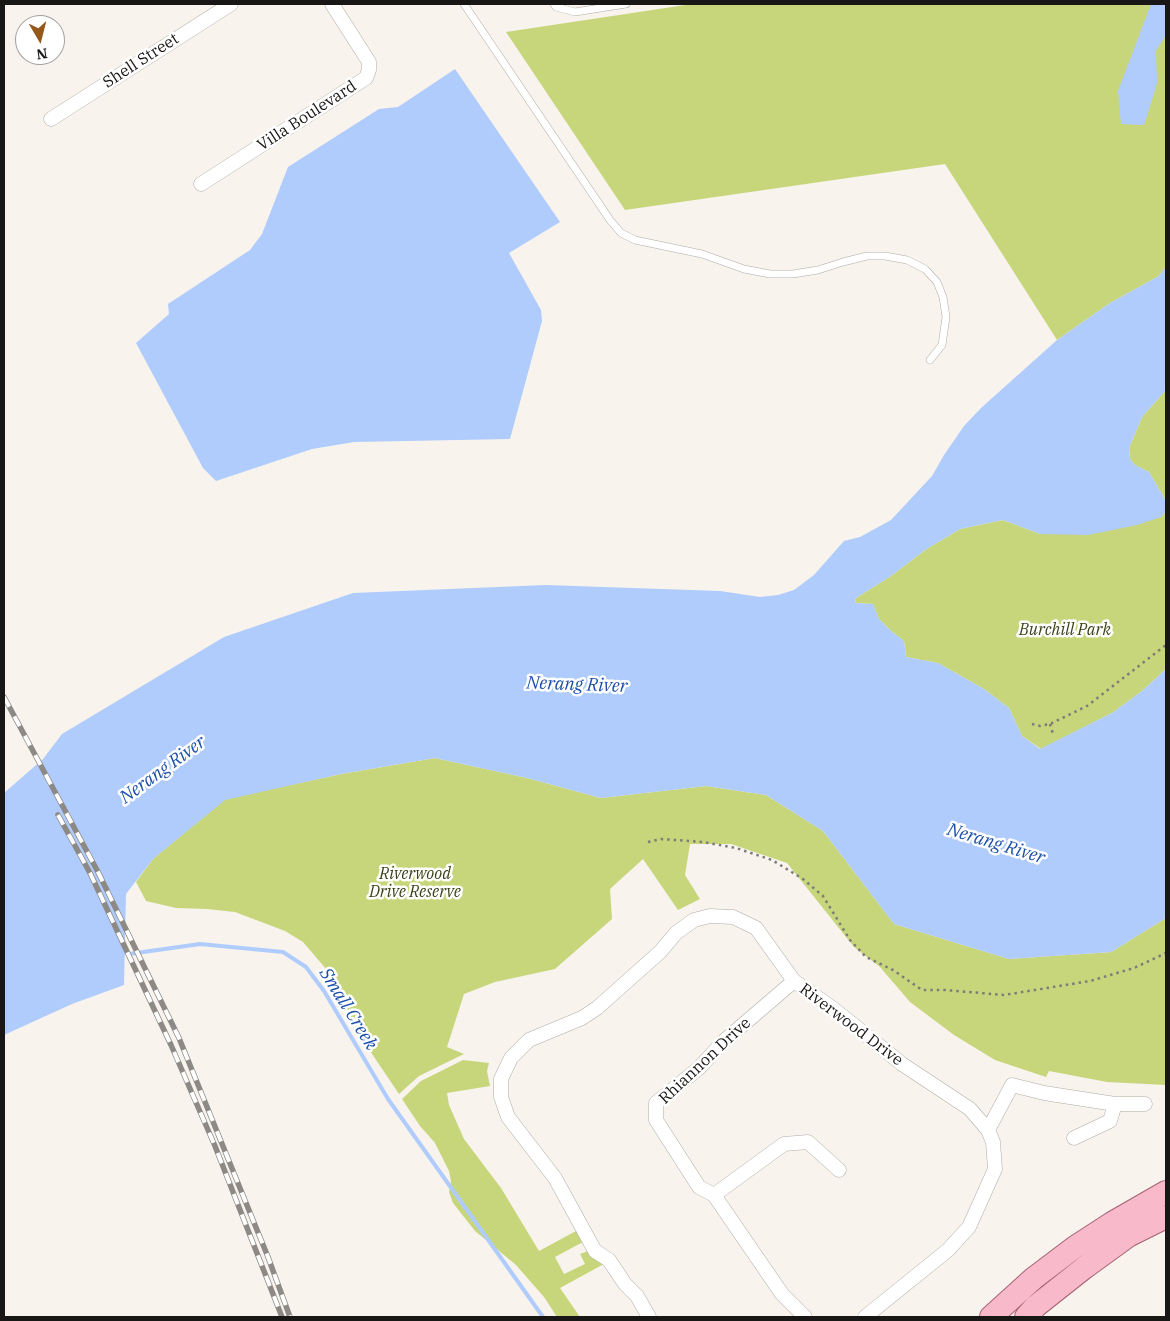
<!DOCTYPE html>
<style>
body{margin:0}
#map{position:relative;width:1170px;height:1321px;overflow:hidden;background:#f8f3ed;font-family:"IBM Plex Serif",serif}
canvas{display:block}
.frame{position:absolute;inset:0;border:5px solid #181715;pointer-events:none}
.north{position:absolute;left:15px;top:15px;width:50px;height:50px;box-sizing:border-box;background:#fff;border:1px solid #a3a2a1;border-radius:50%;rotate:172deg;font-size:14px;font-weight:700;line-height:20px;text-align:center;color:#181715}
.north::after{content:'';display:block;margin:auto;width:18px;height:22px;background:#94581a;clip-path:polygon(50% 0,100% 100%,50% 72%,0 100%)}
</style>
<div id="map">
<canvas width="1170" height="1321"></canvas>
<div class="frame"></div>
<div class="north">N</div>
</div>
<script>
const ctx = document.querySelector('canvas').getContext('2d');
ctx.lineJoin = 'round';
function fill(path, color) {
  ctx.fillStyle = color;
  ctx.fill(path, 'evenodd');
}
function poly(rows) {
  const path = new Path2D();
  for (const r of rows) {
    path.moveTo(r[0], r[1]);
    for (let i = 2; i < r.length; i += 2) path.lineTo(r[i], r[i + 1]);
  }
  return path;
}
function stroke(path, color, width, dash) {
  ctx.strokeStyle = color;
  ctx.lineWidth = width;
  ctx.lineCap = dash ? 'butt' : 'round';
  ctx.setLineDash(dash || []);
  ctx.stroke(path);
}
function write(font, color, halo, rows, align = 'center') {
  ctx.font = font + ' "IBM Plex Serif",serif';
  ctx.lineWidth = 5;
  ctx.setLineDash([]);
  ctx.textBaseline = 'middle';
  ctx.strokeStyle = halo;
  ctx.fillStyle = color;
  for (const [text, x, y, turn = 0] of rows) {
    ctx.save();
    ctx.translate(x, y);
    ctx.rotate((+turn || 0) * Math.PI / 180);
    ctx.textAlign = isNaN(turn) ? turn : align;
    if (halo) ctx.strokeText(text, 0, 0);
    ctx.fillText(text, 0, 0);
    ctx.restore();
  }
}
const green = poly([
 [692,4,1166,4,1166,267,1159,276,1110,303,1057,340,945,164,625,210,506,32],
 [1166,390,1166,501,1149,472,1135,465,1130,459,1129,448,1142,417],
 [1166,512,1166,669,1142,691,1112,713,1041,749,1022,736,1009,708,984,689,938,663,906,657,904,641,891,631,879,619,873,604,855,603,856,598,891,576,925,550,960,529,1003,520,1040,534,1161,517],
 [435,758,527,778,601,798,706,786,766,795,823,831,894,924,1009,959,1111,952,1166,918,1166,1085,1107,1082,1049,1071,1046,1077,995,1060,954,1035,910,1002,880,967,854,947,787,863,731,844,690,844,685,875,700,899,678,910,643,859,610,889,612,919,555,969,495,982,464,994,447,1047,464,1054,419,1076,399,1094,366,1045,343,1002,341,992,327,970,303,942,285,931,235,912,207,909,176,908,146,901,136,882,153,859,225,799,341,774],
 [463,1060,489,1063,487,1071,490,1086,447,1093,449,1105,464,1139,501,1188,539,1251,576,1231,583,1242,555,1257,564,1274,585,1264,580,1254,588,1251,604,1264,560,1288,580,1317,557,1317,544,1297,516,1265,475,1231,453,1203,449,1192,451,1181,449,1171,435,1143,420,1126,402,1099,421,1081]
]);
const water = poly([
 [1151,4,1166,4,1166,35,1156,51,1157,84,1144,125,1121,124,1118,91],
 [455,69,560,222,509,253,541,310,542,321,510,439,354,442,312,449,216,481,203,468,136,343,169,314,168,304,250,250,262,234,288,167,379,109,398,107],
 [1166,267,1166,390,1142,417,1129,448,1130,459,1135,465,1149,472,1166,501,1166,512,1161,517,1137,525,1088,535,1040,534,1003,520,960,529,925,550,891,576,856,598,855,603,873,604,879,619,891,631,904,641,906,657,938,663,984,689,1009,708,1022,736,1040,749,1112,713,1142,691,1166,669,1166,918,1111,952,1009,959,894,924,823,831,766,795,706,786,601,798,527,778,435,758,341,774,225,800,153,859,126,894,124,985,72,1004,4,1035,4,793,43,759,62,734,224,637,353,593,546,585,720,591,760,597,778,595,794,590,814,575,844,541,860,537,891,520,932,476,944,455,964,426,981,408,1057,340,1110,303,1159,276]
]);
const stream = poly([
 [120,951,129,954,200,944,283,952,306,967,324,991,388,1099,543,1317]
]);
const path = poly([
 [1032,724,1040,726,1050,724,1087,706,1166,645],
 [1050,724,1053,734],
 [648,842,661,839,703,842,736,848,772,860,803,879,823,896,850,940,866,957,893,970,922,990,945,990,1004,995,1090,981,1134,968,1166,953]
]);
const lane = poly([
 [464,4,610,220,621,233,635,240,702,254,744,269,770,274,793,274,818,270,843,262,867,256,885,256,907,260,925,269,937,282,943,297,946,317,942,345,930,360],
 [554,4,556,7,575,12,626,4]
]);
const street = poly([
 [51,119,231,4],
 [201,184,366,78,369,70,369,62,332,4],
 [794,981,724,1041,699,1068,656,1103,656,1120,699,1187,714,1195,782,1294,805,1317],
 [988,1130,1012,1085,1044,1093,1115,1104,1145,1104],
 [1074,1138,1110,1121,1115,1104],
 [714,1195,784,1144,808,1142,839,1170],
 [649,1317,637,1296,625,1284,609,1260,595,1251,555,1178,508,1117,501,1097,501,1079,511,1058,529,1040,582,1018,597,1008,660,952,676,933,694,920,710,916,733,917,756,928,794,981,835,1010,902,1064,970,1109,988,1130,993,1142,995,1169,969,1227,948,1250,865,1317]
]);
const primary = poly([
 [991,1317,1034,1278,1075,1247,1112,1223,1166,1192],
 [1026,1317,1036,1306,1084,1268,1128,1236,1166,1217]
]);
const rail = poly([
 [4,697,98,872,179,1038,268,1257,290,1317],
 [58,815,90,873,171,1045,215,1146,282,1317]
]);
const streetNames = [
 ["Shell Street",141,61,-33],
 ["Villa Boulevard",307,116,-33],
 ["Riverwood Drive",851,1025,37],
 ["Rhiannon Drive",705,1061,-43]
];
const parkNames = [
 ["Burchill Park",1065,630],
 ["Riverwood",415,874],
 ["Drive Reserve",415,892]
];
const waterNames = [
 ["Nerang River",577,685,2],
 ["Nerang River",163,770,-36],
 ["Nerang River",996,844,17],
 ["Small Creek",348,1009,58]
];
fill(green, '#c8d67b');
fill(water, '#afccfd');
stroke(stream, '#afccfd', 4);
stroke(lane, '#afaba6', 8);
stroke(street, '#afaba6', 15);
stroke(primary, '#a66273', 24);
stroke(path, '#7e7b78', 2.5, [2.5, 4]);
stroke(lane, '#fff', 7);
stroke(street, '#fff', 14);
stroke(primary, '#f8b9ca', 22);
stroke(rail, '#8d8a86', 5.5);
stroke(rail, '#fff', 4, [11]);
write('16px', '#181715', '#fff', streetNames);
write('italic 16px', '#3c4118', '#fff', parkNames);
write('italic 18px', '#1c4faa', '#fff', waterNames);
</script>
